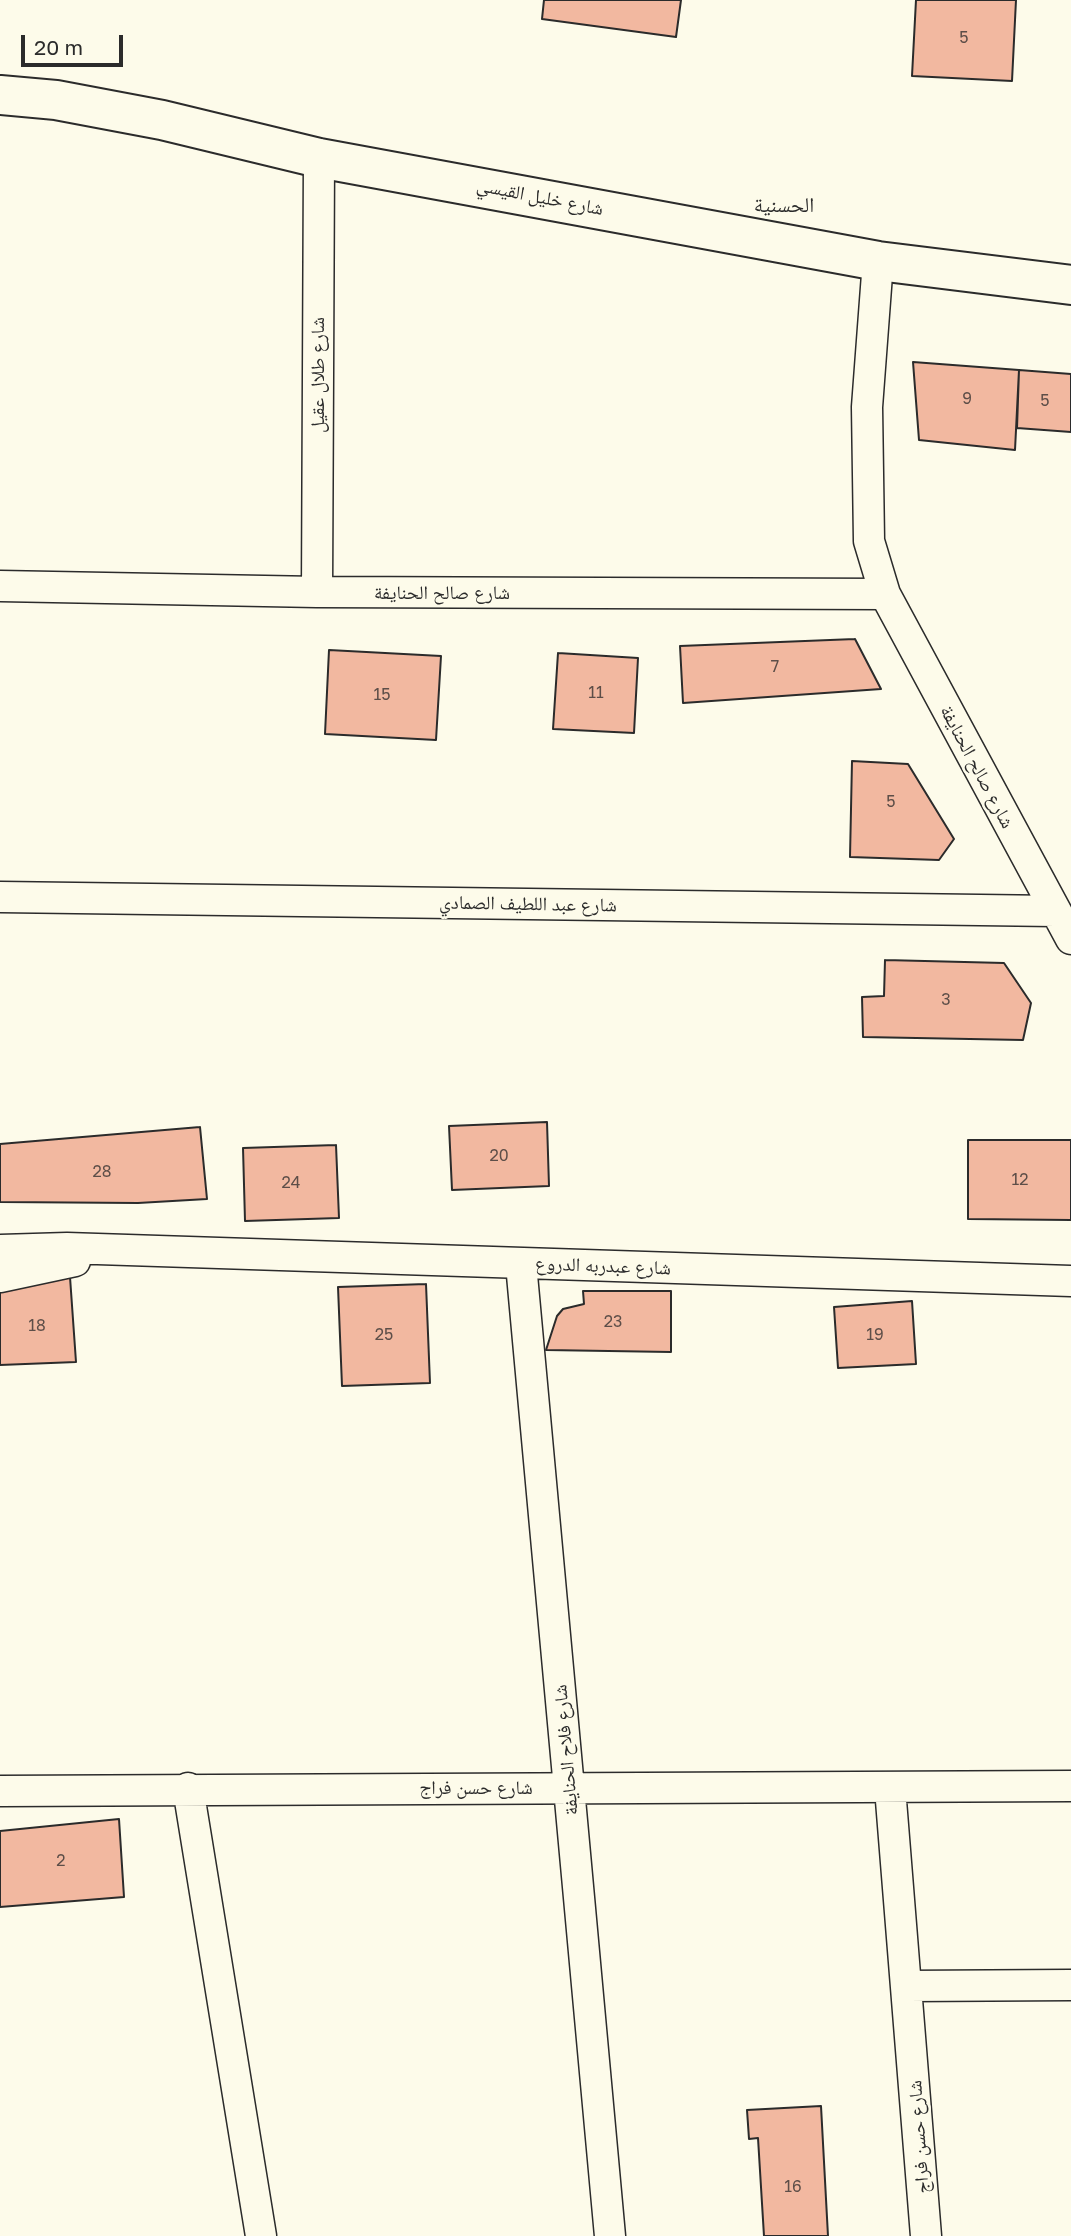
<!DOCTYPE html>
<meta charset="utf-8">
<style>
body{margin:0}
#map{position:relative;width:1071px;height:2236px;overflow:hidden;background:#fdfbea;font-family:"Golos Text",sans-serif}
canvas{display:block}
.scale{position:absolute;left:21px;top:35px;width:102px;height:32px;box-sizing:border-box;border:4px solid #2b2b2b;border-top:0;padding-left:9px;font-size:21px;line-height:24px;white-space:nowrap;color:#2b2b2b;-webkit-text-stroke:5px #fdfbea;paint-order:stroke}
</style>
<div id="map">
<canvas width="1071" height="2236"></canvas>
<div class="scale">20 m</div>
</div>
<script>
const ctx = document.querySelector('canvas').getContext('2d');
ctx.lineJoin = 'round';
function fill(path, color) {
  ctx.fillStyle = color;
  ctx.fill(path, 'evenodd');
}
function poly(rows) {
  const path = new Path2D();
  for (const r of rows) {
    path.moveTo(r[0], r[1]);
    for (let i = 2; i < r.length; i += 2) path.lineTo(r[i], r[i + 1]);
  }
  return path;
}
function stroke(path, color, width, dash) {
  ctx.strokeStyle = color;
  ctx.lineWidth = width;
  ctx.lineCap = dash ? 'butt' : 'round';
  ctx.setLineDash(dash || []);
  ctx.stroke(path);
}
function write(font, color, halo, rows, align = 'center') {
  ctx.font = font + ' "Golos Text","Noto Naskh Arabic",sans-serif';
  ctx.lineWidth = 5;
  ctx.setLineDash([]);
  ctx.textBaseline = 'middle';
  ctx.strokeStyle = halo;
  ctx.fillStyle = color;
  for (const [text, x, y, turn = 0] of rows) {
    ctx.save();
    ctx.translate(x, y);
    ctx.rotate((+turn || 0) * Math.PI / 180);
    ctx.textAlign = isNaN(turn) ? turn : align;
    if (halo) ctx.strokeText(text, 0, 0);
    ctx.fillText(text, 0, 0);
    ctx.restore();
  }
}
const building = poly([
 [544,0,681,0,676,37,542,19,544,0],
 [916,0,1016,0,1012,81,912,76,916,0],
 [913,362,1019,370,1015,450,919,440,913,362],
 [1019,370,1071,374,1071,432,1017,428,1019,370],
 [855,639,881,689,683,703,680,646,855,639],
 [329,650,441,656,436,740,325,734,329,650],
 [558,653,638,658,634,733,553,729,558,653],
 [852,761,908,764,954,839,939,860,850,857,852,761],
 [885,960,1004,963,1031,1003,1023,1040,863,1037,862,997,884,996,885,960],
 [547,1122,549,1186,452,1190,449,1126,547,1122],
 [200,1127,207,1199,138,1203,0,1202,0,1144,200,1127],
 [968,1140,1071,1140,1071,1220,968,1219,968,1140],
 [336,1145,339,1218,245,1221,243,1148,336,1145],
 [70,1277,76,1362,0,1365,0,1290,70,1277],
 [426,1284,430,1383,342,1386,338,1287,426,1284],
 [583,1291,671,1291,671,1352,546,1350,557,1316,563,1309,584,1304,583,1291],
 [912,1301,916,1364,838,1368,834,1307,912,1301],
 [119,1819,124,1897,0,1907,0,1831,119,1819],
 [821,2106,828,2236,764,2236,758,2138,749,2139,747,2110,821,2106]
]);
const minor = poly([
 [878,261,867,407,869,541,885,594,1071,939],
 [0,586,317,592,885,594],
 [317,592,319,158],
 [0,897,1055,911],
 [0,1250,67,1248,1071,1281],
 [521,1264,610,2236],
 [0,1277,75,1261],
 [188,1788,261,2236],
 [890,1788,926,2236],
 [0,1791,1071,1786],
 [908,1986,1071,1985]
]);
const tertiary = poly([
 [0,95,56,100,162,120,319,158,878,261,1071,285]
]);
const numberNames = [
 ["5",964,38],
 ["9",967,399],
 ["5",1045,401],
 ["7",775,667],
 ["11",596,693],
 ["15",382,695],
 ["5",891,802],
 ["3",946,1000],
 ["20",499,1156],
 ["28",102,1172],
 ["12",1020,1180],
 ["24",291,1183],
 ["23",613,1322],
 ["18",37,1326],
 ["25",384,1335],
 ["19",875,1335],
 ["2",61,1861],
 ["16",793,2187]
];
const streetNames = [
 ["شارع خليل القيسي",540,197,11],
 ["شارع طلال عقيل",318,375,-90],
 ["شارع صالح الحنايفة",442,593],
 ["شارع صالح الحنايفة",977,767,62],
 ["شارع عبد اللطيف الصمادي",528,904,1],
 ["شارع عبدربه الدروع",603,1266,2],
 ["شارع فلاح الحنايفة",566,1750,-95],
 ["شارع حسن فراج",476,1788],
 ["شارع حسن فراج",919,2137,-94]
];
const neighbourhoodNames = [
 ["الحسنية",784,205]
];
fill(building, '#f2b8a0');
stroke(building, '#2b2b2b', 2);
stroke(minor, '#2b2b2b', 33);
stroke(tertiary, '#2b2b2b', 42);
stroke(minor, '#fdfbea', 30);
stroke(tertiary, '#fdfbea', 38);
write('16px', '#5d4e48', null, numberNames);
write('19px', '#2b2b2b', '#fdfbea', streetNames);
write('21px', '#2b2b2b', '#fdfbea', neighbourhoodNames);
</script>
